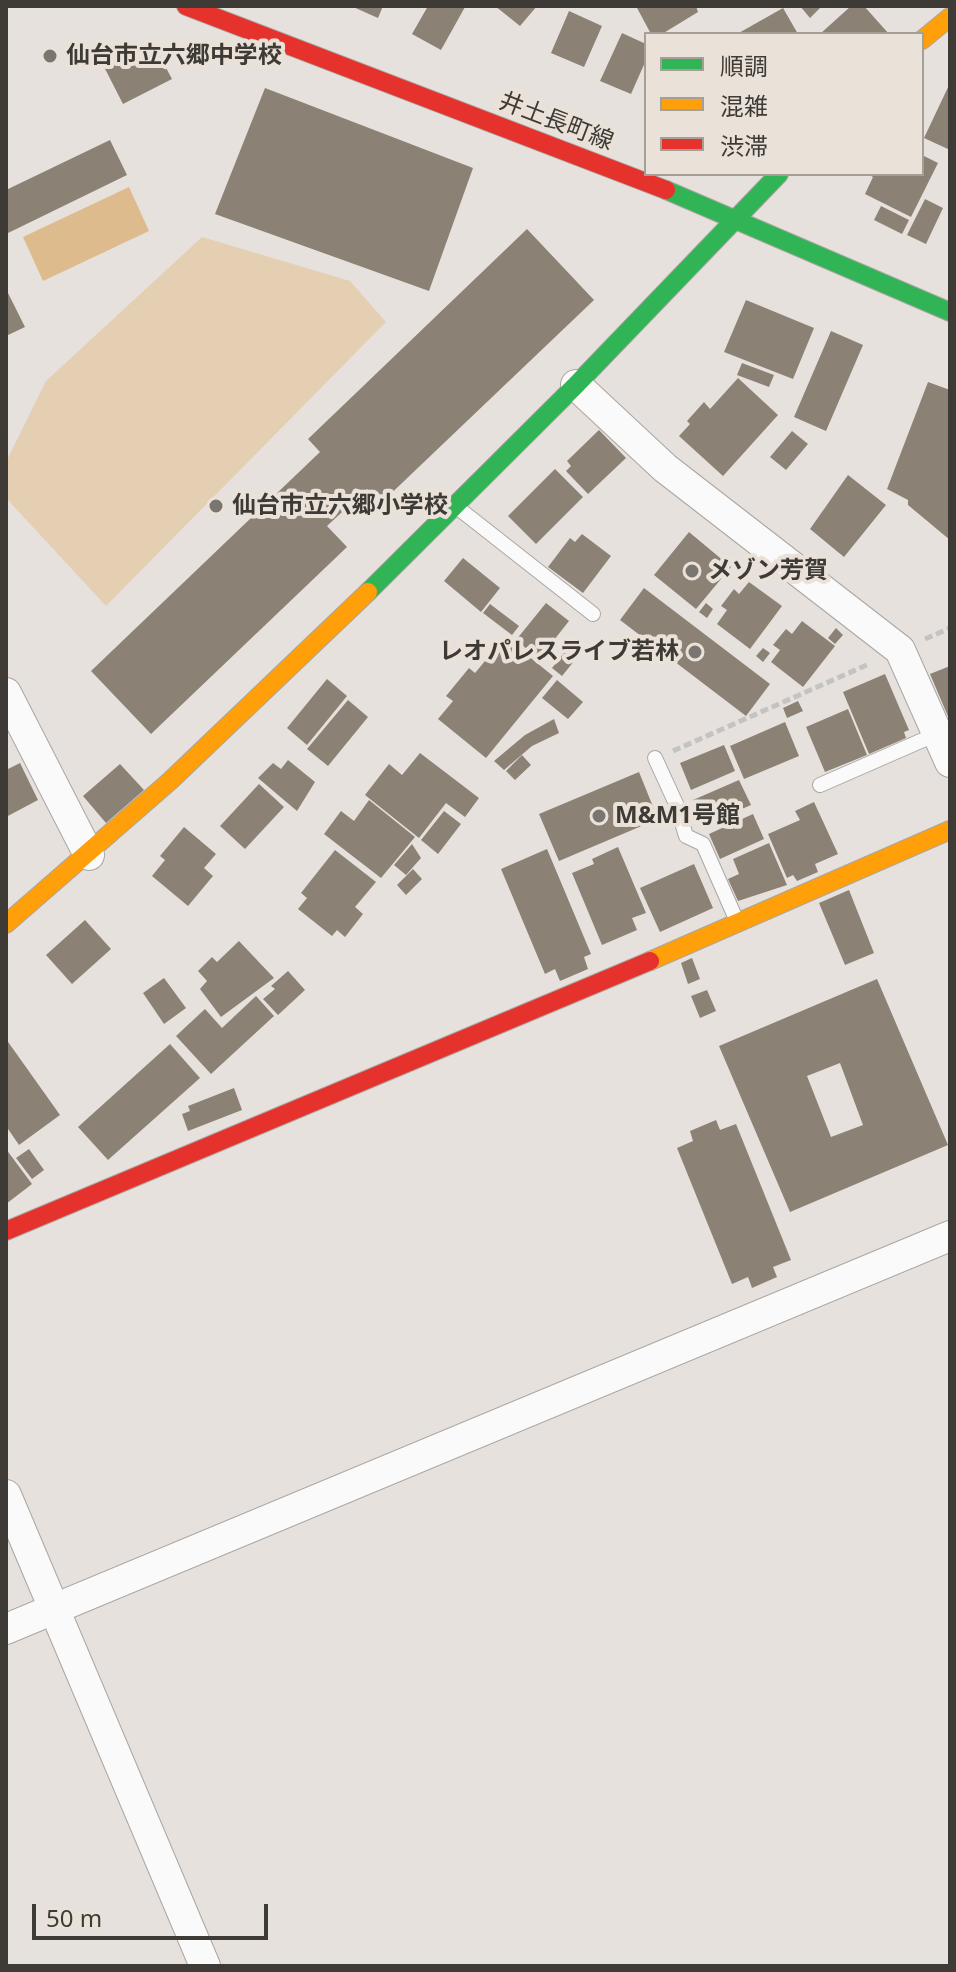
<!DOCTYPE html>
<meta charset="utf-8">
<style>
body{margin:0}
#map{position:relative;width:956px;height:1972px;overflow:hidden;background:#e6e1dc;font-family:"Noto Sans","Noto Sans JP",sans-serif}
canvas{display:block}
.frame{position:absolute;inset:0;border:8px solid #3e3b37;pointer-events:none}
.legend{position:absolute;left:644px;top:32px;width:280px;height:144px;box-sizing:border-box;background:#eae2d8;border:2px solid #a59f98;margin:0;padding:10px 14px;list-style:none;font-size:24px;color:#3e3b37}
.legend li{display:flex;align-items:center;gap:16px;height:40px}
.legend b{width:40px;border:2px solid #a59f98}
.scale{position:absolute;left:32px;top:1904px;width:236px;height:36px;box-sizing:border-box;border:4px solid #3e3b37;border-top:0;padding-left:10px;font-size:24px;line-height:28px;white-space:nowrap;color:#3e3b37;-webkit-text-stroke:6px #eae2d8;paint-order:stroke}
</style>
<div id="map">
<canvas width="956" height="1972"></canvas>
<div class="frame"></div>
<ul class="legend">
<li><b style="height:10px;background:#30b455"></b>順調</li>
<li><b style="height:10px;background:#ff9f0a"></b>混雑</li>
<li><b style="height:10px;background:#e5322d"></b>渋滞</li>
</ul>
<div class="scale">50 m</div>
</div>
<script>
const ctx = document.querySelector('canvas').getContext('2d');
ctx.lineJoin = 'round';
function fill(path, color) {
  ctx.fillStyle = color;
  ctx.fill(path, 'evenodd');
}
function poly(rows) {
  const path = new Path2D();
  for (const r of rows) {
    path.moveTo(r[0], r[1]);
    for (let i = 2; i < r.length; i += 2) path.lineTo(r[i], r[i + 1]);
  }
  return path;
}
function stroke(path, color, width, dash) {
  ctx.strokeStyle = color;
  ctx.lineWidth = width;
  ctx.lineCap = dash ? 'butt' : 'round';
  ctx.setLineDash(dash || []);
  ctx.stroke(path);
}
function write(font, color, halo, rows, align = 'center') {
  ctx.font = font + ' "Noto Sans","Noto Sans JP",sans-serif';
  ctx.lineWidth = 8;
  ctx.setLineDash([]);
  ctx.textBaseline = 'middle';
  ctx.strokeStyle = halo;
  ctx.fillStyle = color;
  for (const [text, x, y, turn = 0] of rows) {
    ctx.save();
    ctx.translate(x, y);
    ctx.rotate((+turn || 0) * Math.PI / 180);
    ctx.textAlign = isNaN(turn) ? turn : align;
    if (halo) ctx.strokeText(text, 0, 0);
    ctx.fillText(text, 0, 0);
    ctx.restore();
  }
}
const green = poly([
 [202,237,350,281,386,322,106,606,6,498,6,462,46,381]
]);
const water = poly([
 [129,187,149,231,43,281,23,237]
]);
const building = poly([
 [351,6,383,6,378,18],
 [428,6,465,7,441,50,412,34],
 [495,6,537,6,520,26],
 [636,6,696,6,698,12,662,34,651,34],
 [800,6,822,6,810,18],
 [851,6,864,6,889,34,820,34],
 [783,8,798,34,737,34],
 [569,11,602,26,584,67,551,53],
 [622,33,646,44,646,60,631,94,600,81],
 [121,48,125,54,135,49,139,58,156,49,172,79,123,104,100,59],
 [950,83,950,150,924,138],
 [265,88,473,168,429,291,215,214],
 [110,140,127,175,6,234,6,190],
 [922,155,938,163,911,217,865,194,873,177,868,174,922,174],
 [925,199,943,208,926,244,907,235],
 [881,206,909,220,902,234,874,220],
 [527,229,594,300,380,504,367,489,327,526,347,547,151,734,91,671,320,452,308,439],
 [6,289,25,327,6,336],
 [746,300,814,328,793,379,724,352],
 [831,331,863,345,826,431,794,417],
 [742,363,774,375,769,387,737,375],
 [738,378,778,415,723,476,679,436,690,424,687,421,704,402,710,409],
 [928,382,950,390,950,540,908,505,908,500,887,489],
 [599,430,626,458,588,494,566,471,571,466,567,461],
 [792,431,808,444,786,470,770,457],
 [555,469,583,497,536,544,508,516],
 [848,475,886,505,844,557,810,529],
 [689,532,731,567,696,609,654,575],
 [582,534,611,556,583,593,548,567,570,538,575,542],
 [463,558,500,588,481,612,444,581],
 [749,582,782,606,750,649,717,624,727,610,721,606,734,589,739,594],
 [644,588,770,684,746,716,620,620],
 [546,603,569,621,539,659,516,640],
 [706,603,713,609,707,618,699,612],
 [490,604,519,626,512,635,483,613],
 [802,621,835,646,803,687,771,662,780,650,773,645,786,629,792,634],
 [836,628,843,635,835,644,828,638],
 [505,637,553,676,486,758,438,719,453,701,446,696,469,668,475,673],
 [569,647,579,655,562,676,552,668],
 [763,648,770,653,763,662,756,656],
 [950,666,950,721,930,674],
 [885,674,909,730,904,732,906,738,869,754,843,692],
 [327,679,347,696,307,745,287,728],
 [557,680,583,702,568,719,542,698],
 [348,700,368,717,328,766,307,749],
 [798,701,803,711,787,718,783,708],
 [848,709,867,755,825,772,806,727],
 [554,719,559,733,532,746,504,770,494,761,525,735],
 [785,722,799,756,744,779,730,746],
 [724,745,735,771,691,790,680,763],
 [420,753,479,798,465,817,446,803,419,838,365,795,389,764,402,775],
 [522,755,531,765,515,780,506,771],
 [288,760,315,782,297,811,258,778,273,763,281,769],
 [20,763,38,800,6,817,6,770],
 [120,764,144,790,106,823,83,796],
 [639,772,658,819,559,861,539,814],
 [739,780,751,805,705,825,693,800],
 [259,784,284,807,245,849,220,826],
 [369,800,415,837,381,878,324,834,341,811,354,821],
 [814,802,838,854,815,864,818,872,797,881,793,875,787,878,768,834,800,820,795,811],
 [444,811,461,824,438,854,421,840],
 [753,814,764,839,720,859,709,834],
 [184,827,216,854,204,868,213,876,188,906,152,876,165,860,160,856],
 [769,843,787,885,738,901,728,879,739,874,733,859],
 [412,844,421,858,406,875,394,865],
 [618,847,646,913,632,918,637,930,602,945,572,873,594,864,592,859],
 [547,849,591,954,584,957,588,969,560,981,555,969,545,974,501,869],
 [335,850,376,882,355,907,363,914,345,937,337,930,332,936,298,909,307,898,301,893],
 [694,864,713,908,660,932,640,888],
 [413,869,422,879,406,895,397,885],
 [849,890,874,953,845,965,819,903],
 [85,920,111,949,72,984,46,955],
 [239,941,274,978,221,1017,200,989,207,981,198,971,212,957,217,962],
 [692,958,700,979,688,984,681,963],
 [288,971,305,990,278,1015,263,999,275,989,271,986],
 [164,978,186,1008,164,1024,143,993],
 [877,979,948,1145,790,1212,719,1046],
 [840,1063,863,1125,831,1137,807,1076],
 [707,990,716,1011,700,1018,691,996],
 [256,996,274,1016,211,1074,176,1036,205,1009,222,1028],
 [6,1039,60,1115,19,1145,6,1126],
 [170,1044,200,1078,108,1160,78,1127],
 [234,1088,242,1110,188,1131,182,1114,190,1111,188,1106],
 [716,1120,720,1130,736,1124,791,1260,773,1267,777,1277,752,1288,748,1277,732,1284,677,1148,693,1141,690,1131],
 [6,1149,32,1184,6,1204],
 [29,1149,44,1170,32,1179,16,1158]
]);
const path = poly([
 [925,639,950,628],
 [673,751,869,664]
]);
const lane = poly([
 [458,508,593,614],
 [655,758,677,806,686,836,703,844,736,919],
 [820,785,939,733]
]);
const street = poly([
 [576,385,665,468,900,650,950,762],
 [6,693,89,855],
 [6,1495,205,1966],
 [6,1629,950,1236]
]);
const fast = poly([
 [666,190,950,312],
 [368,592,576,385,779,174]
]);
const slow = poly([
 [922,40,950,17],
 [6,924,170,781,368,592],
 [650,961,950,830]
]);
const jam = poly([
 [186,6,666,190],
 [6,1231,650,961]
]);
const markers = [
 [50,56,8,"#797571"],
 [216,506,8,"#797571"],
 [692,571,8,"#797571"],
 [695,652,8,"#797571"],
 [599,816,8,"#797571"]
];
const poiNames = [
 ["仙台市立六郷中学校",66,56],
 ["仙台市立六郷小学校",232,506],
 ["メゾン芳賀",708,571],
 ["レオパレスライブ若林",679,652,"right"],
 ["M&M1号館",615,816]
];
const streetNames = [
 ["井土長町線",556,122,21]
];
fill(green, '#e5cfb3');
fill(water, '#ddbb8d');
fill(building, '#8b8275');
stroke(lane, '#aaa6a2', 16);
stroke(street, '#aaa6a2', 32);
stroke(fast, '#aaa6a2', 20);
stroke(slow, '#aaa6a2', 20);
stroke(jam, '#aaa6a2', 20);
stroke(path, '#c3c3c1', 5, [8, 4]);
stroke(lane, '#fbfafa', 14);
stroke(street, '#fbfafa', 30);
stroke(fast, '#30b455', 18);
stroke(slow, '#ff9f0a', 18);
stroke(jam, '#e5322d', 18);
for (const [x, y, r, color] of markers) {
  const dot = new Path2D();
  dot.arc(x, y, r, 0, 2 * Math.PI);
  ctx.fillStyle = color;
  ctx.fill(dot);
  stroke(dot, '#eae2d8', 3);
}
write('bold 24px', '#3e3b37', '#eae2d8', poiNames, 'left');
write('24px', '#3e3b37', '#eae2d8', streetNames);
</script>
